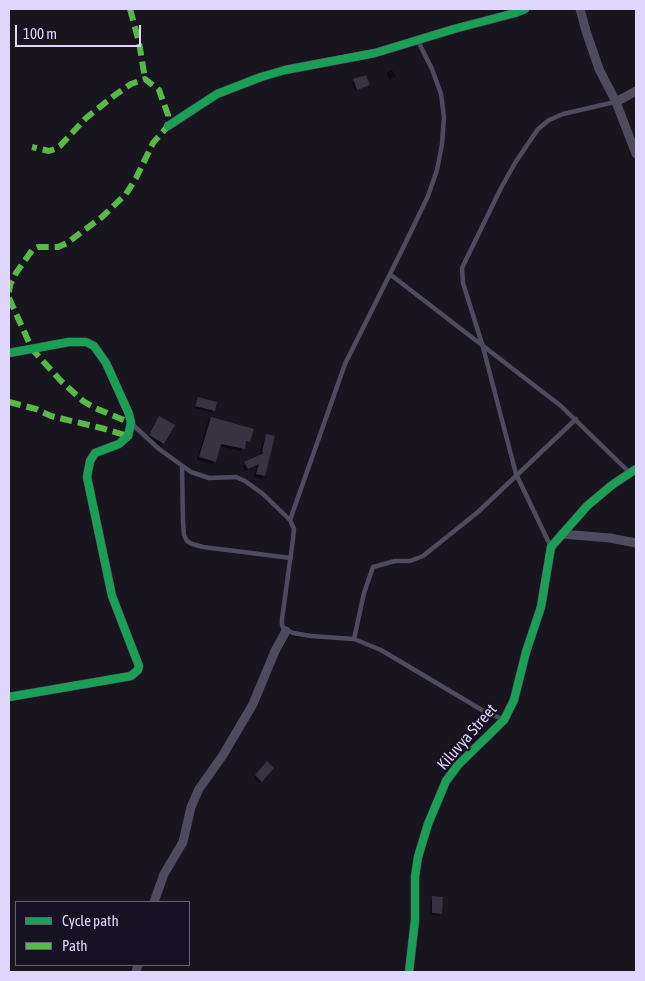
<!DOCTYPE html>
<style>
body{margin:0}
#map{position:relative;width:645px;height:981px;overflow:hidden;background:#18151f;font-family:"Asap Condensed",sans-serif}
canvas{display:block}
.frame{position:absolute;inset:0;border:10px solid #dfd7fb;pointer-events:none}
.legend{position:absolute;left:15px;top:901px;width:175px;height:65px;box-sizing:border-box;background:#161123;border:1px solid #666079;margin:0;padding:6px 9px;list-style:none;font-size:15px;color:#dfd7fb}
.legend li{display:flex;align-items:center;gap:10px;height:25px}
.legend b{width:25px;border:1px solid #666079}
.scale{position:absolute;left:15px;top:25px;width:126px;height:22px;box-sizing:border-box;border:2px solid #dfd7fb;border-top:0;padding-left:6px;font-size:15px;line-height:18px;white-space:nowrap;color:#dfd7fb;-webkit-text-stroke:4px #161123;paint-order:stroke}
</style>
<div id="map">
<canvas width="645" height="981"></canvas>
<div class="frame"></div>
<ul class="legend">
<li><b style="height:6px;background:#1a9f57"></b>Cycle path</li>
<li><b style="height:6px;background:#58b947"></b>Path</li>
</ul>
<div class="scale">100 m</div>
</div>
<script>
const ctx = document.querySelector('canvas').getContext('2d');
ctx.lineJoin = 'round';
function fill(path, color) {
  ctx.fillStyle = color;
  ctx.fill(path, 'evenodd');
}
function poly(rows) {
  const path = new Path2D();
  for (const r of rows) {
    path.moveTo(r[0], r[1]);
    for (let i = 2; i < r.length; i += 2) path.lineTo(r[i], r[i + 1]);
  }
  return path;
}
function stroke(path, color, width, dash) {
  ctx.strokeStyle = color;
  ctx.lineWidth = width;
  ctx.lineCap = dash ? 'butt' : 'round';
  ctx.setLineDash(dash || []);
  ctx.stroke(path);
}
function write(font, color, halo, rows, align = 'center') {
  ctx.font = font + ' "Asap Condensed",sans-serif';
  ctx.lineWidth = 4.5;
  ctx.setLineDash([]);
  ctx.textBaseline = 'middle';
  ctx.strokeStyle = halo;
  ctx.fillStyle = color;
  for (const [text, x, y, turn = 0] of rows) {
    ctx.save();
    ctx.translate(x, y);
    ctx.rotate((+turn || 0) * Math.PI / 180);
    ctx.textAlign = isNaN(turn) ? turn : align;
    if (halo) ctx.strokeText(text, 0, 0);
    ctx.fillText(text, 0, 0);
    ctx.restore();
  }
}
const shadow = poly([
 [392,70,396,77,390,80,386,73],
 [354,80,368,85,355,91,352,82],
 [198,398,213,410,211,412,194,408],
 [211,418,249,441,244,444,241,451,219,446,215,461,212,464,197,460,208,421],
 [156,421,173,425,160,447,147,438],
 [267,435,264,476,261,479,254,477,257,465,245,471,242,466,259,457,264,438],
 [267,763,273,768,259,783,254,777],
 [433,898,441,913,439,915,430,915,431,900]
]);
const building = poly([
 [366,75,370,85,357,90,353,79],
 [198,397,217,402,215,411,195,406],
 [159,416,175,425,164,444,149,435],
 [211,417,254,429,250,442,246,441,245,449,221,444,216,462,199,457],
 [266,434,275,436,265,476,256,474,259,464,248,469,244,462,264,453,262,452],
 [267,761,274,768,262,782,255,775],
 [432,896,443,897,442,914,432,913]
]);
const lane = poly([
 [391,275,561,406,630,473],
 [132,424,159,449,191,472,209,478,236,477,245,481,263,494,290,520,294,529,293,539,282,619,282,625,284,629,293,633,311,636,354,639,381,650,487,713,503,719],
 [182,466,183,522,184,535,187,541,192,544,203,547,291,558],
 [290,520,345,364,402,250,428,196,437,170,442,144,444,117,441,94,432,69,418,41],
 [551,547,516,474,483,347,463,283,462,268,501,188,515,163,538,129,549,120,563,114,615,102],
 [354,639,364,593,373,567,395,561,410,561,423,556,478,512,576,419]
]);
const street = poly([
 [580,9,586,31,599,69,616,102,636,154],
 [616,102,636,91],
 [168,126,217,94,261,77,285,70,375,53,454,29,515,13,525,9],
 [9,353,69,342,86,342,94,346,106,363,129,414,131,423,128,436,119,444,95,453,90,461,87,477,112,596,139,666,138,670,131,676,9,697],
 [562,534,610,538,636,543],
 [154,902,164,874,183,842,191,807,199,789,223,755,253,704,275,651,286,631],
 [136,972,138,965],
 [409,972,415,920,415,877,418,857,428,824,446,781,458,765,504,720,514,700,526,652,541,607,551,547,587,506,612,485,636,469]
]);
const quiet = poly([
 [130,9,139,42,145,79],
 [9,292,10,285,16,273,33,249,38,247,58,247,67,243,102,217,126,194,136,178,153,143,168,126,168,115,159,90,145,79,131,84,115,95,86,118,60,146,55,149,49,151,32,147],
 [9,298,32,349,61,381,83,401,95,408,131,423],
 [9,402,36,409,51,416,105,429,128,436]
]);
const cycleway = poly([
 [168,126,217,94,261,77,285,70,375,53,454,29,515,13,525,9],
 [9,353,69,342,86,342,94,346,106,363,129,414,131,423,128,436,119,444,95,453,90,461,87,477,112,596,139,666,138,670,131,676,9,697],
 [409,972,415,920,415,877,418,857,428,824,446,781,458,765,504,720,514,700,526,652,541,607,551,547,587,506,612,485,636,469]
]);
const streetNames = [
 ["Kiluvya Street",467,737,-49]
];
fill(shadow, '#0007');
fill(building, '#373341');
stroke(lane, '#4e4b5f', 4.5);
stroke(street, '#4e4b5f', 9);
stroke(quiet, '#58b947', 6, [12, 6]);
stroke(cycleway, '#1a9f57', 8);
write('16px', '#dfd7fb', '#161123', streetNames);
</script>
